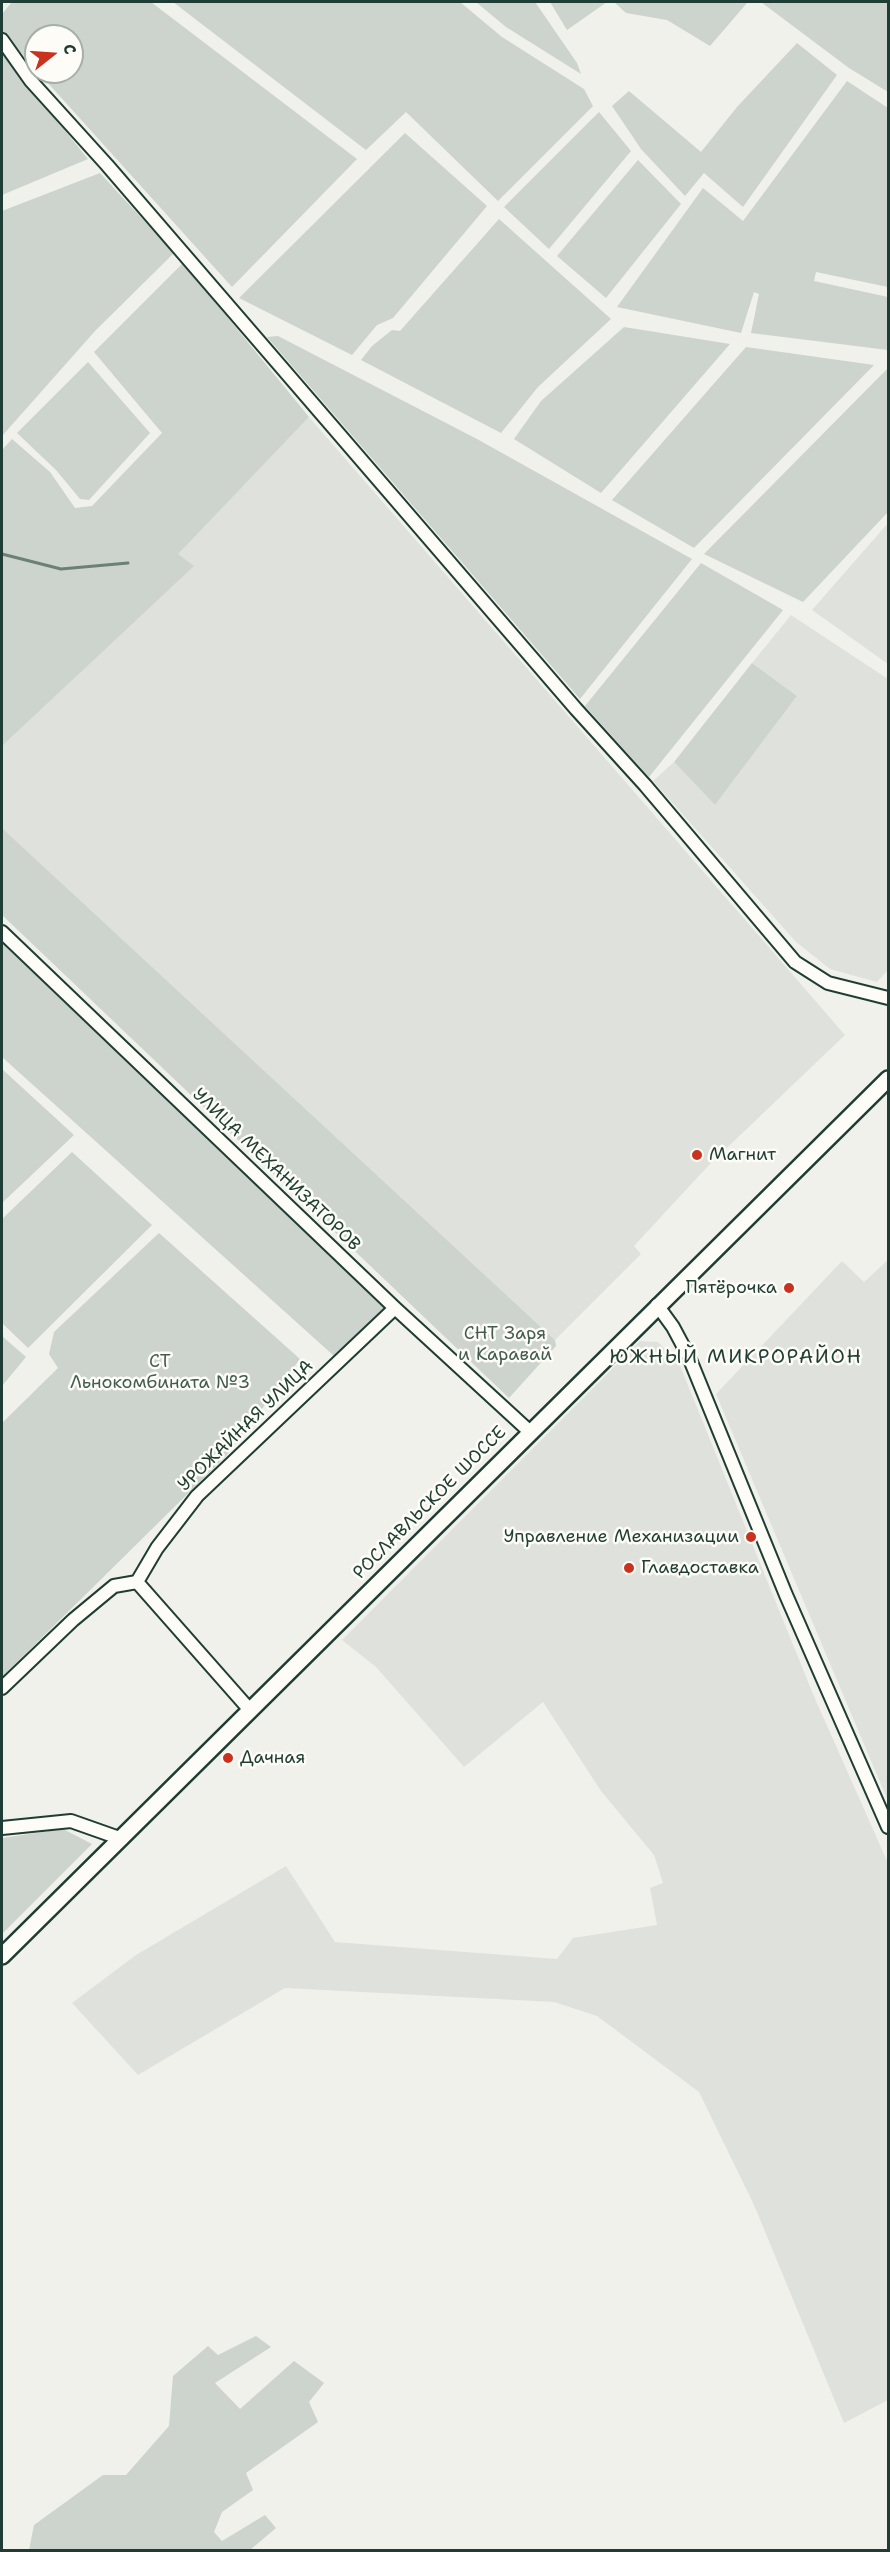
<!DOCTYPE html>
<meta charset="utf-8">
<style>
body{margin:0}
#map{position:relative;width:890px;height:2552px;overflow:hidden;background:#f0f1eb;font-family:"Shantell Sans",sans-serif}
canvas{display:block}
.frame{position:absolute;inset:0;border:3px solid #1f3d34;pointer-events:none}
.north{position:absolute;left:24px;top:24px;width:60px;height:60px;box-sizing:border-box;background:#fdfcf7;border:2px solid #a4b0a9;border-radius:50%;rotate:73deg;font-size:16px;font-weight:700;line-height:24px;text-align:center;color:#1f3d34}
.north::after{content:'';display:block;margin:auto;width:21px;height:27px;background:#c8321e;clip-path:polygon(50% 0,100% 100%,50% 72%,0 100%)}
</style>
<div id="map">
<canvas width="890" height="2552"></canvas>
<div class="frame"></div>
<div class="north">С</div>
</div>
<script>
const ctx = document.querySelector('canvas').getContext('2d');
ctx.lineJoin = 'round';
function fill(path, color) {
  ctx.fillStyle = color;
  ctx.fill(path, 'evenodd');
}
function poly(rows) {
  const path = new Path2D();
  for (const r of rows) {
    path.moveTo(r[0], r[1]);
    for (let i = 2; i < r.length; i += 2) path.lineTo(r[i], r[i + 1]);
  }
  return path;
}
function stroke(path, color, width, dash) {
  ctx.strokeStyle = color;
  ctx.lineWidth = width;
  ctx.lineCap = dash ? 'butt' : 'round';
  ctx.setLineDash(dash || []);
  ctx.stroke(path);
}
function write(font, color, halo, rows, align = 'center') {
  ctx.font = font + ' "Shantell Sans",sans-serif';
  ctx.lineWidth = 5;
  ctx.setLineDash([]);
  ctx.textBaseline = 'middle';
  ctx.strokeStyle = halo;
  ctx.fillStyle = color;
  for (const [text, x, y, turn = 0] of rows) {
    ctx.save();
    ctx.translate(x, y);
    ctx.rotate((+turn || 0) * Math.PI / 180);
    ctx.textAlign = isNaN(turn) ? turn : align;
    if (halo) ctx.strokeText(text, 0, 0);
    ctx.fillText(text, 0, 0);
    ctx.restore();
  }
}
const built = poly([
 [309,417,845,1035,709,1165,634,1246,641,1254,555,1340,2,828,2,746,193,566,177,554],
 [888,523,888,664,812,610],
 [791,615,888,679,888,970,877,982,830,969,796,942,653,781,674,762,715,805,797,696,752,663],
 [888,1260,888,1801,716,1394,842,1261,864,1282],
 [640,1341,658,1342,679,1363,813,1694,888,1863,888,2400,844,2423,754,2205,699,2092,597,2016,554,2002,285,1988,138,2075,72,2003,136,1955,286,1866,335,1942,557,1959,573,1938,657,1925,650,1888,663,1883,654,1855,601,1791,543,1702,464,1767,376,1667,342,1640]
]);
const green = poly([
 [12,2,151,2,357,159,232,287,38,72,72,72,72,36,36,36,36,70,2,31,2,14],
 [173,2,460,2,502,37,584,89,593,106,498,201,406,112,366,150],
 [476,2,535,2,577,63,581,74,506,27],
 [550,2,607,2,567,30],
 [614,2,745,2,747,3,710,46,667,20,626,13],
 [761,2,888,2,888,92,849,68],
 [797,43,837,75,743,207,704,173,685,196,641,149,612,106,629,91,701,152,737,107],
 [2,53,88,159,2,195],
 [847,81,888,108,888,287,816,272,814,281,888,297,888,350,751,333,759,294,754,292,741,333,617,307,703,188,743,221],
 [599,112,631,151,549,249,504,207],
 [405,133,487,206,393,318,377,325,352,355,239,298],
 [638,160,681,204,606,298,557,256],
 [100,173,174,253,95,331,2,436,2,211],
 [499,219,611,319,538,387,501,433,361,360,372,346,392,330,400,331],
 [183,263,309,417,178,554,194,566,2,746,2,450,12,439,50,472,75,508,92,506,162,433,94,352],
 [624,327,730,344,601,493,514,439,541,401],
 [278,336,477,439,692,559,580,699,267,337],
 [746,347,874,365,694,548,612,500],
 [88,362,150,433,89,500,80,499,56,470,17,433],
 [888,368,888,512,803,602,704,554],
 [701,563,783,610,649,777,585,706],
 [752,663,797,696,715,805,674,762],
 [2,828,555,1340,556,1346,509,1398,2,915],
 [2,934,392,1302,334,1356,2,1057],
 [2,1069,74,1135,2,1203],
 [72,1152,152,1225,28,1348,2,1323,2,1219],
 [159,1233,300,1359,226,1456,2,1677,2,1423,58,1368,49,1354,54,1332],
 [2,1336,26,1357,2,1386],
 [63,1829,92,1844,2,1934,2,1838],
 [256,2336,271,2347,215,2383,240,2409,294,2361,324,2383,309,2402,318,2422,246,2473,253,2490,222,2512,214,2532,222,2541,265,2515,276,2528,250,2550,29,2550,34,2525,103,2475,126,2475,169,2426,173,2376,208,2346,218,2355]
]);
const stream = poly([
 [2,554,61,569,128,563]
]);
const minor = poly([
 [2,40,31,81,107,165,576,709,645,785,795,962,828,983,888,998],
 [2,932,395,1308,529,1431],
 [657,1305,673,1327,689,1357,786,1595,888,1827],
 [137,1582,249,1709],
 [2,1688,73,1620,114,1586,137,1582,157,1548,197,1496,395,1308],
 [2,1828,71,1821,122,1839]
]);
const major = poly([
 [2,1956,888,1079]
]);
const markers = [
 [697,1155,6,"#c8321e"],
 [789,1288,6,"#c8321e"],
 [751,1537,6,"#c8321e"],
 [629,1568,6,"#c8321e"],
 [228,1758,6,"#c8321e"]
];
const poiNames = [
 ["Магнит",709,1155],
 ["Пятёрочка",777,1288,"right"],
 ["Управление Механизации",739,1537,"right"],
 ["Главдоставка",641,1568],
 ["Дачная",240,1758]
];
const streetNames = [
 ["УЛИЦА МЕХАНИЗАТОРОВ",276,1170,44],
 ["УРОЖАЙНАЯ УЛИЦА",246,1426,-44],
 ["РОСЛАВЛЬСКОЕ ШОССЕ",430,1503,-45]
];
const parkNames = [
 ["СНТ Заря",505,1334],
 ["и Каравай",505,1355],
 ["СТ",160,1362],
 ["Льнокомбината №3",160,1383]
];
const neighbourhoodNames = [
 ["ЮЖНЫЙ МИКРОРАЙОН",736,1358]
];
fill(built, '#dfe2dc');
fill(green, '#cdd3cd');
stroke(stream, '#6c8077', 3);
stroke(minor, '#1f3d34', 16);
stroke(major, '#1f3d34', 20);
stroke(minor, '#fdfcf7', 12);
stroke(major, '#fdfcf7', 15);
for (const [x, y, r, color] of markers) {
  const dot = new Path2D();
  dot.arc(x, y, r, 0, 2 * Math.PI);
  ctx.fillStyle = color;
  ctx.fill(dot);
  stroke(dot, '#fdfcf7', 2);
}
write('18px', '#1f3d34', '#fdfcf7', poiNames, 'left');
write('18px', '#1f3d34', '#fdfcf7', streetNames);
write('18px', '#425b53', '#fdfcf7', parkNames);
ctx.letterSpacing = '1.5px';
write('20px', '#1f3d34', '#fdfcf7', neighbourhoodNames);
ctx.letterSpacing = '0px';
</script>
